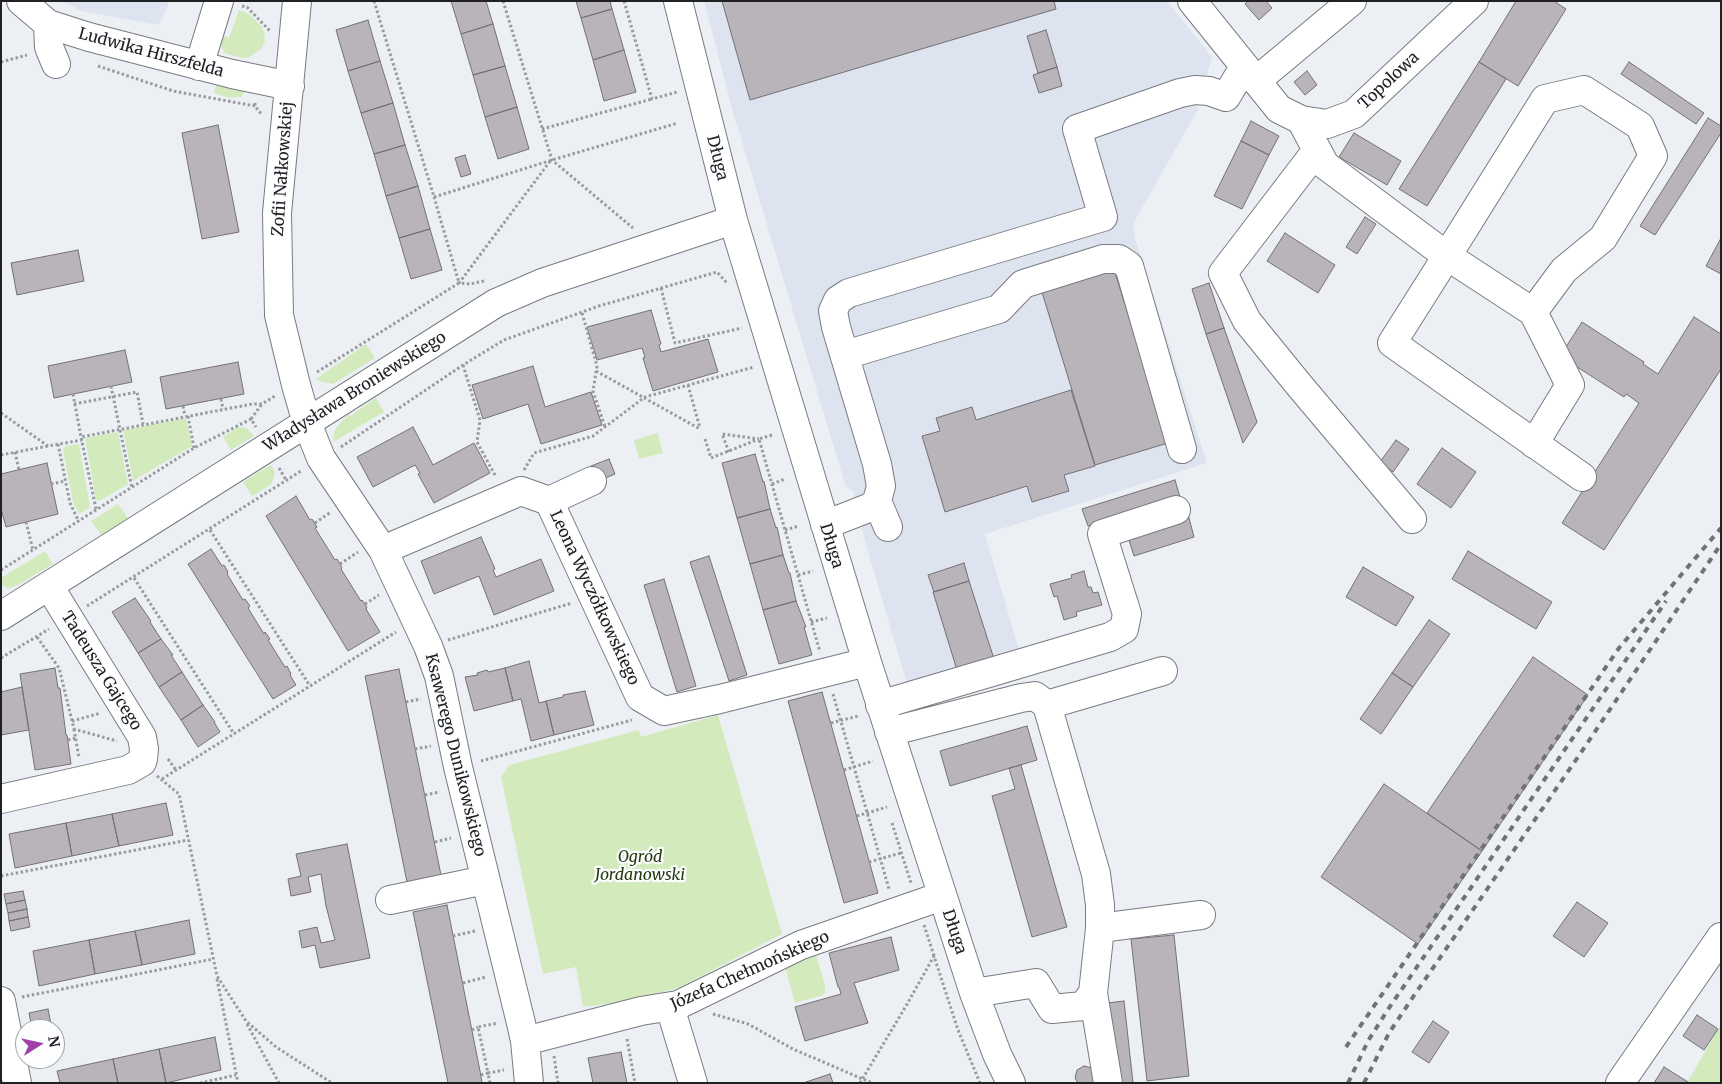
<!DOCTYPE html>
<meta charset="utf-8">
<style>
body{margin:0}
#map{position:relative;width:1722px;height:1084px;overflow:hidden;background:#ecf0f5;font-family:Merriweather,serif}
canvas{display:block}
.frame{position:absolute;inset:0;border:2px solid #202123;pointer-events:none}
.north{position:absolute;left:15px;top:1019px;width:50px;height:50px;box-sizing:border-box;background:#fbfdff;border:1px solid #a3a5a7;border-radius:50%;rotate:80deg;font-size:14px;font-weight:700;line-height:20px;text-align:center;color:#202123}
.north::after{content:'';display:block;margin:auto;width:18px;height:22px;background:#a140a7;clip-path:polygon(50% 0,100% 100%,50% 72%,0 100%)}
</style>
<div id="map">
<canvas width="1722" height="1084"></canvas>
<div class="frame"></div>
<div class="north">N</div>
</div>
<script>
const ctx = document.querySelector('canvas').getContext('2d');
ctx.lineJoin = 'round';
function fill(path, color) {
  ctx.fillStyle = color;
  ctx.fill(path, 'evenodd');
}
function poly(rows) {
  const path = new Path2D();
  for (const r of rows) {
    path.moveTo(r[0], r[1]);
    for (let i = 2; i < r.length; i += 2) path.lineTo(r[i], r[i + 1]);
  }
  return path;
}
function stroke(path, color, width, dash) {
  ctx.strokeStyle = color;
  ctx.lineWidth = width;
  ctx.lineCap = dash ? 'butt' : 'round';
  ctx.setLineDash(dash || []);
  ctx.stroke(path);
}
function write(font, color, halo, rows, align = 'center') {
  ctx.font = font + ' Merriweather,serif';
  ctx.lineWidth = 4.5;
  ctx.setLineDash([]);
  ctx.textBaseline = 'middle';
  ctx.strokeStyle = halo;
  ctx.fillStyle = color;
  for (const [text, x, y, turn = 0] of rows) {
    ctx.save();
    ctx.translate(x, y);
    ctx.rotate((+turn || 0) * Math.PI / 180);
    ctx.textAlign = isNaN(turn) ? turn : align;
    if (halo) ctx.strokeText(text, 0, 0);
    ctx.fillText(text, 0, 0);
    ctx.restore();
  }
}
const built = poly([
 [63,1,170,1,159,25,81,11],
 [704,1,1167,1,1212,57,1197,111,1133,224,1135,238,1207,463,985,534,1021,657,909,690,866,545,853,491,846,487,732,109]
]);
const green = poly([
 [239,10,249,14,262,27,264,32,265,41,262,48,248,58,242,58,230,55,225,53,220,44,222,35,229,38],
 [217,81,248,88,241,97,230,98,214,93],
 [366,344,375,358,333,384,319,381,316,379],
 [376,398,384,412,333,442,334,431,341,422,349,414,350,416],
 [186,418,192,446,133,481,123,430],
 [238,427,247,428,254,436,231,450,223,437],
 [118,432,128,484,99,501,96,500,85,438],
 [658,433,663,453,639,459,634,440],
 [79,444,90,507,79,514,73,502,63,450,65,446],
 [271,465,275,472,272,484,252,496,243,482],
 [118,504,128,518,101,535,91,521],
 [45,551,53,564,16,586,9,588,1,585,1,578],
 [718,715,782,934,680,987,632,1001,583,1007,576,967,543,974,501,777,509,765,639,730,641,737],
 [815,952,825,985,825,993,823,995,795,1003,785,967],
 [1721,1025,1721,1083,1687,1083,1718,1029]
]);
const building = poly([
 [451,1,486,1,493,24,461,34,451,1],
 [576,1,610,1,612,9,581,18,576,1],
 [722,1,1054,1,1056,9,750,100,722,1],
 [1248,1,1266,1,1272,8,1259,20,1245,4,1248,1],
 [1516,1,1554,1,1566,9,1518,86,1479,62,1516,1],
 [612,9,624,50,593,60,581,18,612,9],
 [368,20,380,61,348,71,336,30,368,20],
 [493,24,505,66,473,75,461,34,493,24],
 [1046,30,1057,67,1038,73,1027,36,1046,30],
 [624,50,636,92,604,101,593,60,624,50],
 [380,61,393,103,361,113,348,71,380,61],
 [1479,62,1506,79,1427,206,1399,189,1479,62],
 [1629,62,1704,113,1696,124,1621,74,1629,62],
 [505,66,517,107,485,117,473,75,505,66],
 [1057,67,1062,86,1039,93,1033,75,1057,67],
 [1307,71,1317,85,1305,95,1294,82,1307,71],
 [393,103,405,145,374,154,361,113,393,103],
 [517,107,529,149,498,159,485,117,517,107],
 [1708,118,1721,126,1721,133,1655,235,1640,226,1708,118],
 [1251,121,1279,136,1269,155,1241,141,1251,121],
 [218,125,239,232,202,239,182,133,218,125],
 [1354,133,1401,161,1387,185,1339,157,1354,133],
 [1241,141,1269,155,1242,209,1214,196,1241,141],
 [405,145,418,186,386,196,374,154,405,145],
 [465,155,471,174,461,177,455,158,465,155],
 [418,186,430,229,399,238,386,196,418,186],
 [1365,217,1376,224,1357,254,1346,247,1365,217],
 [430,229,442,270,411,279,399,238,430,229],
 [1285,233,1335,265,1318,293,1267,261,1285,233],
 [1721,238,1721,274,1706,266,1721,238],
 [78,250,84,281,17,295,11,263,78,250],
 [1113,266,1168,443,1095,465,1041,289,1113,266],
 [1209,283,1224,328,1206,334,1192,289,1209,283],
 [651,310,661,344,659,345,661,352,708,339,718,372,653,391,643,358,645,357,642,348,597,360,587,327,651,310],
 [1694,317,1721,334,1721,369,1604,550,1562,523,1639,403,1626,394,1624,397,1560,356,1582,322,1644,362,1643,364,1658,374,1694,317],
 [1224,328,1257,422,1243,443,1206,334,1224,328],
 [125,350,132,382,54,398,48,366,125,350],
 [238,362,244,394,166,409,160,377,238,362],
 [533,366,545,407,591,392,602,425,541,444,528,404,483,419,472,385,533,366],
 [1071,390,1095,466,1064,475,1069,491,1032,502,1027,486,945,512,922,436,940,431,936,418,972,407,976,420,1071,390],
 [413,427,433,465,474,443,490,473,434,503,418,474,420,473,415,465,373,487,357,457,413,427],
 [1396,440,1409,449,1393,472,1380,462,1396,440],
 [1442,448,1476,472,1451,508,1417,484,1442,448],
 [755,454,763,482,764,481,770,509,737,518,722,463,755,454],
 [609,459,615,474,596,482,591,466,609,459],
 [47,463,58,514,6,527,1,509,1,474,47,463],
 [1175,480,1180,497,1088,526,1082,509,1175,480],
 [296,496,310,520,312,519,317,527,315,528,335,560,337,559,340,564,342,568,341,569,361,601,362,600,365,604,367,608,366,609,380,632,348,651,266,516,296,496],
 [770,509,776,528,777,527,778,531,783,555,750,564,737,518,770,509],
 [1189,518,1194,537,1134,556,1128,537,1189,518],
 [481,537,495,569,493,570,496,577,541,559,554,591,494,615,479,576,434,594,421,561,481,537],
 [211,549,222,566,224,565,228,572,227,574,243,600,245,599,250,606,248,608,264,634,265,632,270,639,268,640,285,667,287,666,291,674,290,675,296,685,273,699,188,564,211,549],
 [1468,551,1552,602,1536,629,1452,579,1468,551],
 [783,555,789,573,790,573,796,601,763,610,750,564,783,555],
 [709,556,747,675,729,681,690,562,709,556],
 [964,563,969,581,934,592,928,575,964,563],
 [1363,567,1414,597,1396,626,1346,597,1363,567],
 [1084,571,1088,587,1091,587,1093,593,1098,592,1102,605,1076,612,1077,616,1064,620,1057,596,1054,597,1050,584,1072,578,1071,575,1084,571],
 [664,579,696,686,677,692,644,585,664,579],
 [969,581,994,659,957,670,933,592,969,581],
 [135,598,151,621,150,622,161,639,138,653,112,612,135,598],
 [796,601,806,627,804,627,812,655,779,664,763,610,796,601],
 [1429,620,1450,634,1413,687,1392,673,1429,620],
 [161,639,173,655,171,655,182,672,159,687,138,653,161,639],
 [1533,657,1588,695,1482,851,1427,813,1533,657],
 [529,661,539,703,546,701,554,735,531,741,521,699,513,701,505,668,529,661],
 [55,668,58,688,60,688,66,735,67,735,71,764,35,770,20,674,55,668],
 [505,668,513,701,474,711,465,677,478,675,477,673,487,670,488,672,505,668],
 [399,669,441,875,407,882,365,676,399,669],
 [182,672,203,705,181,720,159,687,182,672],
 [1392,673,1413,687,1381,734,1360,719,1392,673],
 [22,687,29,730,1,735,1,692,22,687],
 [585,691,594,725,554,735,546,701,563,697,563,695,585,691],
 [822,692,878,893,844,903,788,701,822,692],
 [203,705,215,722,214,722,220,732,198,747,181,720,203,705],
 [1027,726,1037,760,950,786,940,751,1027,726],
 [1021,765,1067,927,1032,937,992,796,1015,789,1009,768,1021,765],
 [1384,784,1482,851,1418,944,1321,877,1384,784],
 [166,803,173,835,119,846,112,814,166,803],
 [112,814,119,846,72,856,66,823,112,814],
 [66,823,72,856,15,868,9,834,66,823],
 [347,844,370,958,320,968,315,945,302,948,299,931,317,927,321,943,335,940,326,906,321,874,308,877,311,892,291,896,288,879,301,876,296,854,347,844],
 [23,891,25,900,6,904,4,894,23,891],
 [25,900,27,909,8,913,6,904,25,900],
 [1577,902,1608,923,1584,957,1553,936,1577,902],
 [447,905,480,1071,482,1083,448,1083,413,912,447,905],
 [27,909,28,917,9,921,8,913,27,909],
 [28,917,30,927,11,931,9,921,28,917],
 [189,920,195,954,142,965,135,931,189,920],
 [135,931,142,965,95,974,89,940,135,931],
 [1174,935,1189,1076,1147,1081,1131,939,1174,935],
 [891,937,899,970,854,983,868,1023,805,1041,795,1007,841,994,839,987,838,987,829,953,891,937],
 [89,940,95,974,39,986,33,951,89,940],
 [1124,1001,1133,1083,1115,1083,1107,1003,1124,1001],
 [48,1009,52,1029,32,1029,29,1013,48,1009],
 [1697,1015,1718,1029,1704,1050,1683,1036,1697,1015],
 [1433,1021,1449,1032,1429,1063,1412,1052,1433,1021],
 [215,1037,221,1070,166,1083,159,1049,215,1037],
 [159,1049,166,1083,118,1083,113,1059,159,1049],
 [621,1052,627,1083,593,1083,588,1058,621,1052],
 [113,1059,118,1083,60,1083,57,1071,113,1059],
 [1084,1066,1092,1068,1095,1083,1078,1083,1075,1078,1077,1070,1084,1066],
 [1664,1067,1688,1082,1687,1083,1654,1083,1664,1067],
 [830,1074,833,1083,803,1083,830,1074]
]);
const path = poly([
 [374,1,434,197,552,160,678,123],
 [503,1,552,160,633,228],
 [624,1,652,99,677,92],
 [242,6,247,7,270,31],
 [1,62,27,55],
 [98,66,173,91,255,106],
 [255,103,255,106,262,115],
 [542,129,652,99],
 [484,281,470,284,459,283,551,160],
 [661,288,675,343,742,328],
 [582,313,597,366,593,391,605,427],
 [463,365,480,420,477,442,496,477],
 [596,371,700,429],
 [317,372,459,283,434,197],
 [688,385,700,428],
 [111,386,132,488],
 [73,394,81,437],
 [221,399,223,409],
 [74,404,137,392,143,424],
 [183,406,185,416],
 [1,413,48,446,82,440],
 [188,416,194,448],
 [251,419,262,404],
 [772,435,759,439,820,652],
 [705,439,711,458,759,439],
 [58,444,70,503,78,520],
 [341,447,463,365,504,340,599,306,717,272,727,283],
 [15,452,19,470],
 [729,452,722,434,759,439],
 [1,455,48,446],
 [279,468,286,480],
 [524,470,534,453,593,436,645,397,754,367],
 [51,484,65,481],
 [772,484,785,479],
 [96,509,81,437,252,404,262,404,275,396],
 [26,522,33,550],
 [315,523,331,512],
 [210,530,310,686],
 [785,530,799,526],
 [340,564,358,552],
 [1,570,194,448,251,419,256,427],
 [798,575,813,571],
 [134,578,234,734],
 [365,604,379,595],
 [87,606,301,471],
 [811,622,827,618],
 [37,637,59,668,74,729,117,741],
 [448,640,572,603],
 [1,658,49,629],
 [833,694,889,889],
 [406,702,421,699],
 [72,721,101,713],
 [831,723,858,716],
 [74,729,79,758],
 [68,740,76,738],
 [415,749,431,746],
 [168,759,176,770],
 [481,761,632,720],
 [844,770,873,761],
 [157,776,179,794,217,976,246,1021,276,1047,332,1083],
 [162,779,396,632],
 [425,795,440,792],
 [857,816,887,807],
 [892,823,911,883],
 [435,842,451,838],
 [869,862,901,853],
 [1,876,188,840],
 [924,925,934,956],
 [453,936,475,931],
 [217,979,238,1083],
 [463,983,486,977],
 [22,997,213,959],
 [713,1014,748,1024,793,1049,872,1083],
 [247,1024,279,1083],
 [472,1030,478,1027],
 [627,1039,635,1083],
 [554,1056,558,1083],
 [481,1075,488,1073,478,1027,498,1023],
 [200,1083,236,1075],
 [490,1083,488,1073,504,1070],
 [860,1083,906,1006,934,956,958,1030,980,1083]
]);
const minor = poly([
 [21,1,48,24,89,37,232,74,290,86],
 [297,1,277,213,279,315,296,385,307,423,321,458,383,550,428,646,439,676,458,767,521,1023,525,1041,529,1083],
 [678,1,733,220,867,662,974,993,997,1054,1011,1083],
 [1192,1,1279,109,1301,120,1327,124,1354,114,1474,1],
 [48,24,49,47,56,64],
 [199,66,219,1],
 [1256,81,1352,1],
 [1301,120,1325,165,1447,256,1392,343,1582,477],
 [1317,150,1223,273,1247,321,1299,385,1412,519],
 [1533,312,1564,270,1603,238,1653,156,1640,126,1584,90,1545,99,1447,256,1533,312,1570,385,1534,444],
 [845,355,999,309,1023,284,1103,259,1119,259,1129,266,1182,449],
 [549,501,592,481],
 [877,501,888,527],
 [825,525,871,507,877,501,881,486,877,464,836,327,833,311,838,300,849,293,1103,217,1077,129,1180,93,1195,90,1209,91,1226,97,1244,67],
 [383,550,521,491,549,501,640,697,664,711,720,699,867,662],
 [1,616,496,303,542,283,733,220],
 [880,705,1110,637,1124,629,1127,614,1102,534,1176,510],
 [889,732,1021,698,1035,696,1047,705,1163,671],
 [1,799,128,770,142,762,143,759,144,749,142,737,49,586],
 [390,900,485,880],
 [1100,928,1201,915],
 [974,993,1036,983,1052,1009,1083,1006,1093,993,1100,928,1100,905,1096,874,1047,705],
 [1093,993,1108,1083],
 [1,1001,17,1083],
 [670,1007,693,1083],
 [525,1041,641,1011,678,1005,801,945,942,896],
 [1620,1083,1721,937]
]);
const rail = poly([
 [1346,1047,1619,648,1721,528],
 [1348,1083,1368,1041,1389,1008,1666,601],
 [1364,1083,1389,1033,1413,997,1580,754,1721,544]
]);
const streetNames = [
 ["Ludwika Hirszfelda",151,53,15],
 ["Topolowa",1389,81,-43],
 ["Długa",717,158,76],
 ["Zofii Nałkowskiej",283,169,-86],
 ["Władysława Broniewskiego",355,392,-32],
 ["Długa",831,546,73],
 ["Leona Wyczółkowskiego",594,598,65],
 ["Tadeusza Gajcego",101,671,58],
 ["Ksawerego Dunikowskiego",455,755,76],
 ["Długa",954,932,72],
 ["Józefa Chełmońskiego",750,971,-24]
];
const parkNames = [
 ["Ogród",640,857],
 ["Jordanowski",640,875]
];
fill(built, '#dde4f0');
fill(green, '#d3ebbc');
fill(building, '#b8b4b9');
stroke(building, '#747075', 1);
stroke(minor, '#787b80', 30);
stroke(path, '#989b9e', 3, [2.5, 2.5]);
stroke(minor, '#fff', 28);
stroke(rail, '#707275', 4, [6, 6]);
write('16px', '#202123', '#fbfdff', streetNames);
write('italic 16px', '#283b0e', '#fbfdff', parkNames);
</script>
